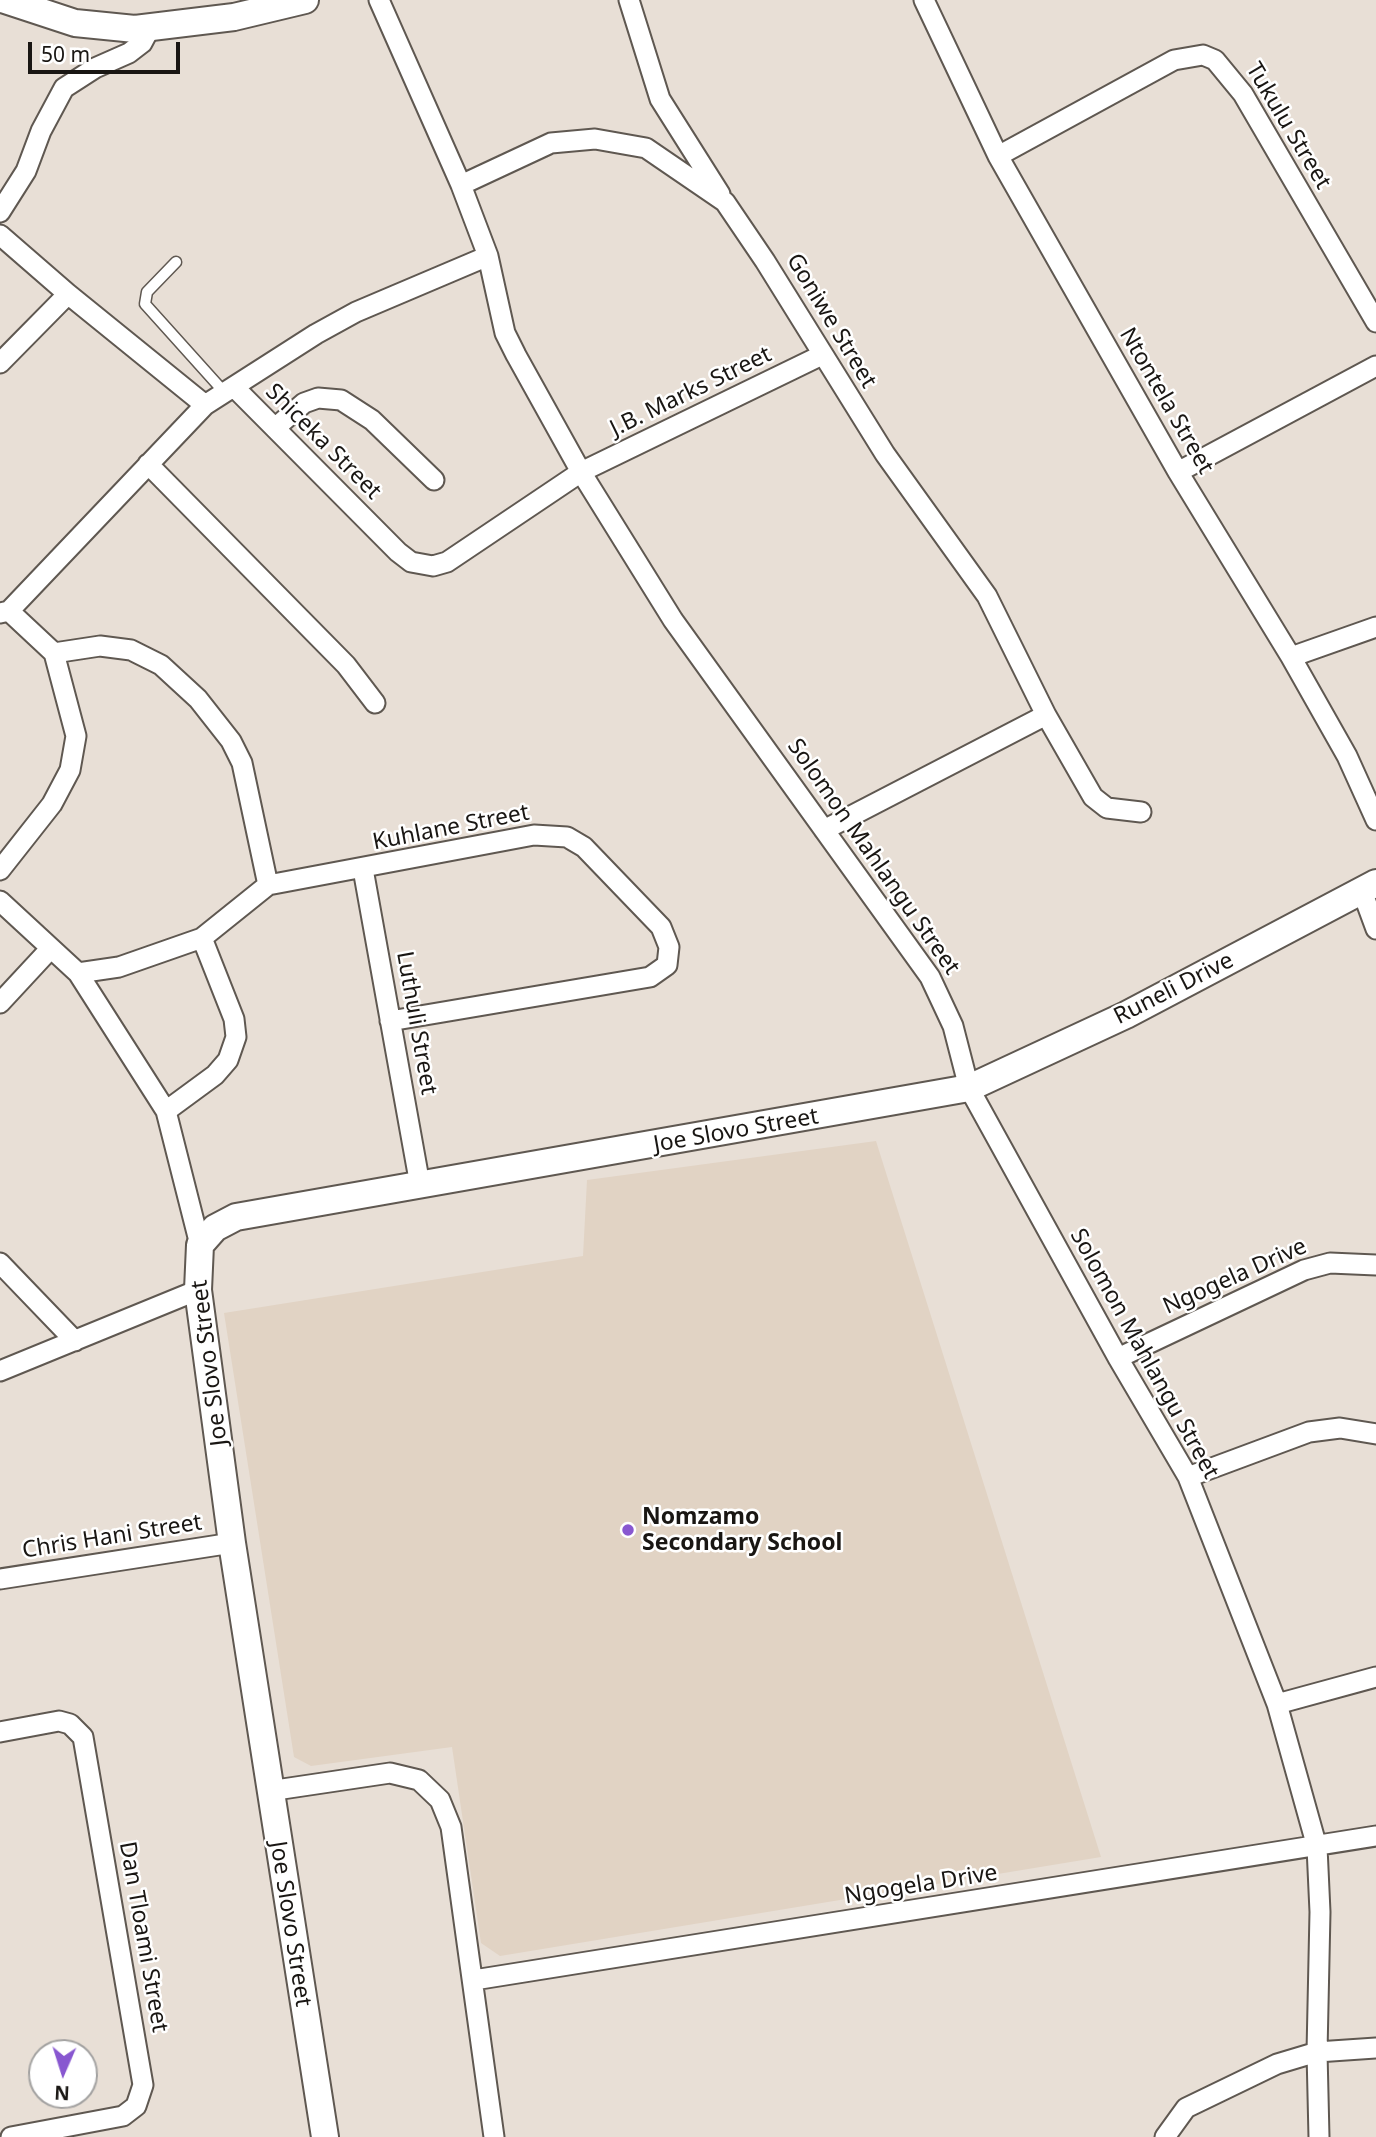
<!DOCTYPE html>
<style>
body{margin:0}
#map{position:relative;width:1376px;height:2137px;overflow:hidden;background:#e8dfd6;font-family:"Noto Sans",sans-serif}
canvas{display:block}
.north{position:absolute;left:28px;top:2039px;width:70px;height:70px;box-sizing:border-box;background:#fff;border:2px solid #a3a2a1;border-radius:50%;rotate:183deg;font-size:19px;font-weight:700;line-height:28px;text-align:center;color:#191613}
.north::after{content:'';display:block;margin:auto;width:24px;height:32px;background:#8857d0;clip-path:polygon(50% 0,100% 100%,50% 72%,0 100%)}
.scale{position:absolute;left:28px;top:42px;width:152px;height:32px;box-sizing:border-box;border:4px solid #191613;border-top:0;padding-left:9px;font-size:21px;line-height:24px;white-space:nowrap;color:#191613;-webkit-text-stroke:5px #fff;paint-order:stroke}
</style>
<div id="map">
<canvas width="1376" height="2137"></canvas>
<div class="north">N</div>
<div class="scale">50 m</div>
</div>
<script>
const ctx = document.querySelector('canvas').getContext('2d');
ctx.lineJoin = 'round';
function fill(path, color) {
  ctx.fillStyle = color;
  ctx.fill(path, 'evenodd');
}
function poly(rows) {
  const path = new Path2D();
  for (const r of rows) {
    path.moveTo(r[0], r[1]);
    for (let i = 2; i < r.length; i += 2) path.lineTo(r[i], r[i + 1]);
  }
  return path;
}
function stroke(path, color, width, dash) {
  ctx.strokeStyle = color;
  ctx.lineWidth = width;
  ctx.lineCap = dash ? 'butt' : 'round';
  ctx.setLineDash(dash || []);
  ctx.stroke(path);
}
function write(font, color, halo, rows, align = 'center') {
  ctx.font = font + ' "Noto Sans",sans-serif';
  ctx.lineWidth = 5;
  ctx.setLineDash([]);
  ctx.textBaseline = 'middle';
  ctx.strokeStyle = halo;
  ctx.fillStyle = color;
  for (const [text, x, y, turn = 0] of rows) {
    ctx.save();
    ctx.translate(x, y);
    ctx.rotate((+turn || 0) * Math.PI / 180);
    ctx.textAlign = isNaN(turn) ? turn : align;
    if (halo) ctx.strokeText(text, 0, 0);
    ctx.fillText(text, 0, 0);
    ctx.restore();
  }
}
const built = poly([
 [876,1141,1101,1857,500,1956,481,1943,452,1747,311,1766,294,1757,224,1313,583,1256,587,1180]
]);
const lane = poly([
 [176,262,147,292,145,304,225,393]
]);
const street = poly([
 [379,0,461,185,488,256,505,333,516,355,581,472,673,620,930,977,953,1026,969,1088,1118,1358,1188,1477,1277,1704,1317,1847,1320,1912,1317,2052,1319,2137],
 [629,0,660,99,720,194],
 [924,0,998,156,1178,472,1291,657,1347,756,1376,820],
 [998,156,1174,60,1203,55,1215,60,1243,94,1376,322],
 [461,185,551,143,595,139,646,148,725,202,765,261,885,454,987,596,1046,715,1093,797,1107,808,1141,812],
 [0,212,26,171,41,131,64,88,95,68,129,53,142,43,150,28],
 [0,235,68,294,205,405],
 [0,363,68,294],
 [235,388,398,552,411,562,433,566,447,562,581,472,822,355],
 [275,428,304,403,318,398,341,400,372,420,434,480],
 [148,464,346,665,375,703],
 [1178,472,1376,366],
 [0,613,9,611,205,405,316,334,356,312,488,256],
 [54,653,100,646,131,650,161,665,198,699,231,741,242,763,268,885],
 [1291,657,1376,627],
 [824,830,1046,715],
 [363,869,420,1185],
 [0,870,52,804,70,770,76,736,54,653,9,611],
 [1362,891,1376,929],
 [0,901,78,973,166,1111,200,1245],
 [78,973,119,967,202,938,268,885,534,835,567,837,584,847,661,927,669,947,667,965,650,977,390,1021],
 [0,1003,51,948],
 [166,1111,215,1075,228,1060,236,1037,234,1019,202,938],
 [0,1263,75,1341],
 [1118,1358,1304,1270,1330,1263,1376,1265],
 [0,1371,198,1290],
 [1188,1477,1309,1432,1340,1428,1376,1434],
 [0,1579,232,1543],
 [1277,1704,1376,1677],
 [0,1732,59,1721,70,1724,83,1737,143,2085,136,2106,123,2116,11,2137],
 [269,1791,390,1773,419,1780,440,1800,451,1827,494,2137],
 [474,1980,1376,1836],
 [1165,2137,1186,2108,1277,2064,1317,2052,1376,2048]
]);
const secondary = poly([
 [5,0,75,23,135,29,234,17,305,0],
 [325,2137,232,1543,198,1290,200,1245,215,1228,236,1217,969,1088,1126,1015,1376,883]
]);
const markers = [
 [628,1530,7,"#8857d0"]
];
const streetNames = [
 ["Tukulu Street",1288,126,59],
 ["Goniwe Street",831,321,59],
 ["J.B. Marks Street",691,392,-26],
 ["Ntontela Street",1166,401,60],
 ["Shiceka Street",323,442,45],
 ["Kuhlane Street",451,828,-11],
 ["Solomon Mahlangu Street",873,857,55],
 ["Runeli Drive",1174,989,-27],
 ["Luthuli Street",416,1023,80],
 ["Joe Slovo Street",736,1131,-10],
 ["Ngogela Drive",1235,1277,-24],
 ["Solomon Mahlangu Street",1144,1354,61],
 ["Joe Slovo Street",210,1363,-97],
 ["Chris Hani Street",112,1537,-9],
 ["Ngogela Drive",921,1885,-9],
 ["Joe Slovo Street",290,1924,81],
 ["Dan Tloami Street",143,1937,80]
];
const poiNames = [
 ["Nomzamo",642,1517],
 ["Secondary School",642,1543]
];
fill(built, '#e1d3c4');
stroke(lane, '#5f5851', 13);
stroke(street, '#5f5851', 23);
stroke(secondary, '#5f5851', 30);
stroke(lane, '#fff', 10);
stroke(street, '#fff', 19);
stroke(secondary, '#fff', 26);
for (const [x, y, r, color] of markers) {
  const dot = new Path2D();
  dot.arc(x, y, r, 0, 2 * Math.PI);
  ctx.fillStyle = color;
  ctx.fill(dot);
  stroke(dot, '#fff', 2.5);
}
write('23px', '#191613', '#fff', streetNames);
write('bold 23px', '#191613', '#fff', poiNames, 'left');
</script>
